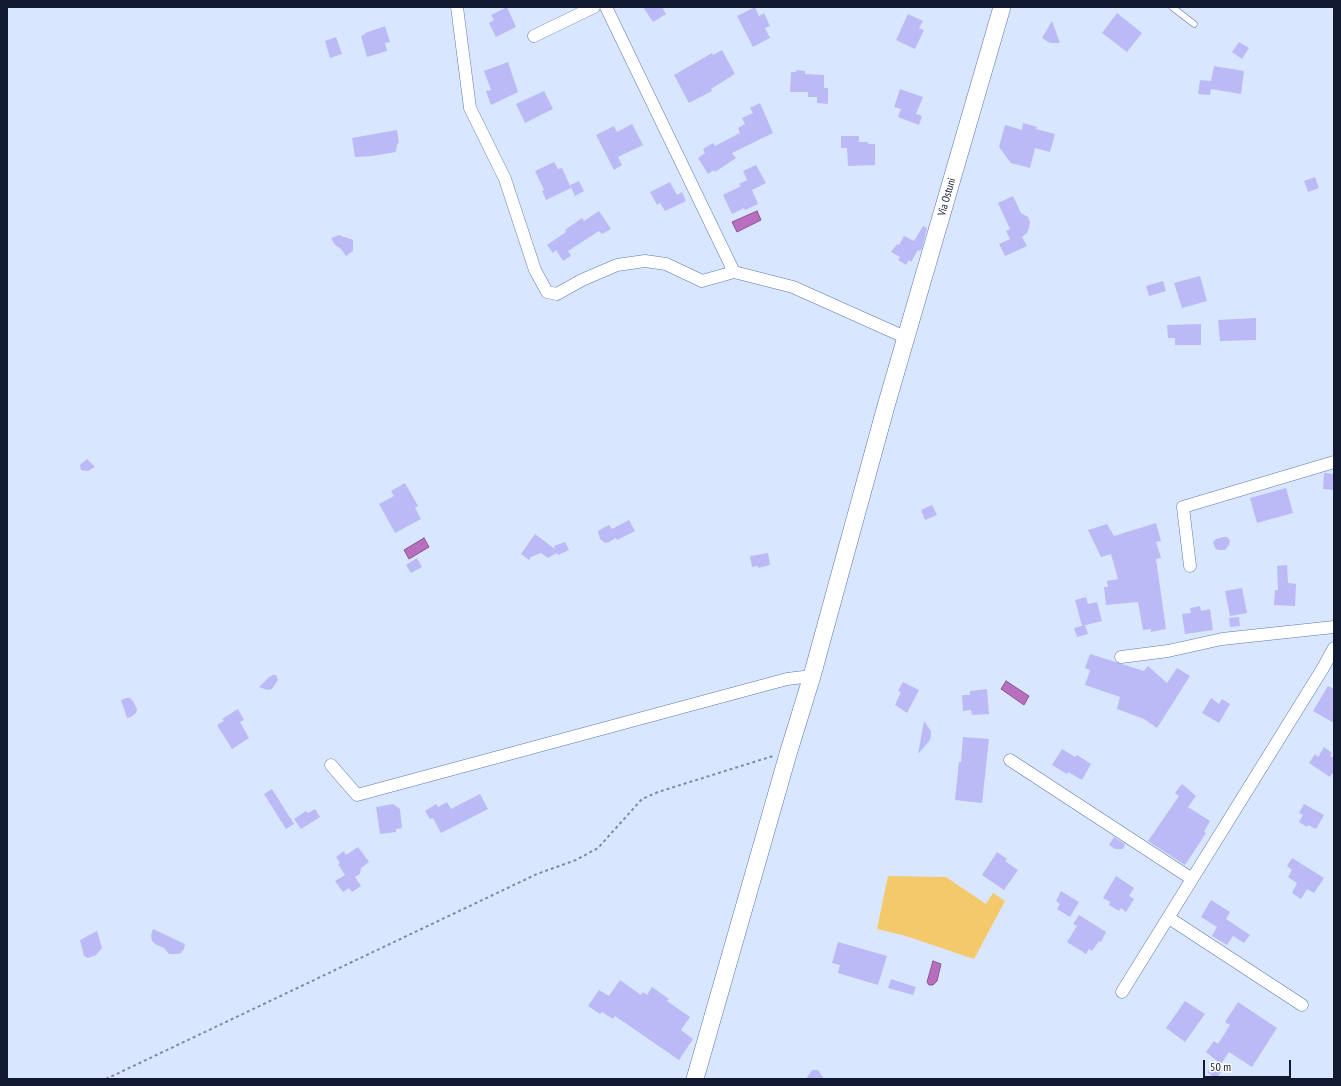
<!DOCTYPE html>
<style>
body{margin:0}
#map{position:relative;width:1341px;height:1086px;overflow:hidden;background:#d9e6ff;font-family:"PT Sans Narrow",sans-serif}
canvas{display:block}
.frame{position:absolute;inset:0;border:8px solid #101930;pointer-events:none}
.scale{position:absolute;left:1203px;top:1060px;width:88px;height:18px;box-sizing:border-box;border:2px solid #101930;border-top:0;padding-left:5px;font-size:12px;line-height:14px;white-space:nowrap;color:#101930;-webkit-text-stroke:3px #fff;paint-order:stroke}
</style>
<div id="map">
<canvas width="1341" height="1086"></canvas>
<div class="frame"></div>
<div class="scale">50 m</div>
</div>
<script>
const ctx = document.querySelector('canvas').getContext('2d');
ctx.lineJoin = 'round';
function fill(path, color) {
  ctx.fillStyle = color;
  ctx.fill(path, 'evenodd');
}
function poly(rows) {
  const path = new Path2D();
  for (const r of rows) {
    path.moveTo(r[0], r[1]);
    for (let i = 2; i < r.length; i += 2) path.lineTo(r[i], r[i + 1]);
  }
  return path;
}
function stroke(path, color, width, dash) {
  ctx.strokeStyle = color;
  ctx.lineWidth = width;
  ctx.lineCap = dash ? 'butt' : 'round';
  ctx.setLineDash(dash || []);
  ctx.stroke(path);
}
function write(font, color, halo, rows, align = 'center') {
  ctx.font = font + ' "PT Sans Narrow",sans-serif';
  ctx.lineWidth = 3;
  ctx.setLineDash([]);
  ctx.textBaseline = 'middle';
  ctx.strokeStyle = halo;
  ctx.fillStyle = color;
  for (const [text, x, y, turn = 0] of rows) {
    ctx.save();
    ctx.translate(x, y);
    ctx.rotate((+turn || 0) * Math.PI / 180);
    ctx.textAlign = isNaN(turn) ? turn : align;
    if (halo) ctx.strokeText(text, 0, 0);
    ctx.fillText(text, 0, 0);
    ctx.restore();
  }
}
const green = poly([
 [888,876,946,877,986,904,993,893,1005,901,974,959,906,936,877,929]
]);
const water = poly([
 [757,211,761,220,737,232,732,222,757,211],
 [424,538,429,547,409,559,404,550,424,538],
 [1006,681,1029,696,1024,705,1001,689,1006,681],
 [933,961,941,964,937,981,933,985,929,985,927,982,933,961]
]);
const building = poly([
 [507,7,516,27,496,37,489,23,494,20,491,15],
 [643,7,662,7,666,14,653,22],
 [755,7,759,16,764,13,770,26,765,28,770,38,753,47,737,16],
 [1117,13,1142,33,1127,52,1102,33],
 [908,14,923,21,919,28,924,30,915,49,896,40],
 [1052,21,1060,43,1050,43,1042,38],
 [385,26,390,42,385,43,387,51,367,57,361,36,365,34,365,33],
 [336,37,342,54,330,58,325,41],
 [1239,42,1249,48,1242,59,1232,52],
 [722,50,735,74,711,89,712,91,689,103,674,75,712,53,713,55],
 [508,62,518,92,491,105,486,91,491,90,484,71],
 [1214,66,1244,71,1241,94,1211,89,1210,95,1198,94,1200,80,1211,81],
 [796,70,805,71,805,74,824,75,824,88,828,88,828,104,817,103,817,97,808,97,808,92,790,92,791,72,796,72],
 [900,89,923,97,916,114,922,116,919,125,898,117,901,109,894,107],
 [544,91,553,109,525,123,516,104],
 [760,103,773,133,732,153,736,158,715,172,714,170,708,174,698,158,705,153,703,149,713,143,715,146,740,133,738,128,745,124,742,118,753,113,750,108],
 [1023,123,1037,127,1036,129,1055,134,1050,152,1035,148,1030,168,1011,163,999,147,1005,125,1022,130],
 [632,124,643,145,618,157,622,165,614,170,596,135,614,126,617,132],
 [397,130,399,143,397,144,396,152,372,156,355,157,352,138],
 [841,136,859,136,859,142,868,142,868,144,875,144,875,165,848,166,847,148,841,148],
 [554,162,558,169,562,168,571,188,546,200,542,191,544,190,535,171],
 [756,165,766,183,752,190,758,204,745,210,744,208,732,214,723,195,741,186,739,184,747,180,743,171],
 [1315,177,1319,188,1308,192,1304,181],
 [579,181,584,191,575,196,570,185],
 [670,182,677,195,682,192,686,201,665,211,660,203,657,205,650,192],
 [1013,196,1021,213,1028,217,1030,222,1029,228,1027,233,1022,237,1027,246,1005,256,999,244,1010,239,1006,231,1010,229,998,203],
 [599,211,611,229,602,234,599,231,568,251,571,256,563,261,556,250,553,253,547,245,566,232,565,230,582,218,584,221],
 [923,226,927,228,922,248,920,251,918,250,911,262,909,260,906,265,898,260,900,257,891,252,897,244,899,245,904,236,914,241],
 [339,235,353,240,353,251,346,256,341,249,335,245,331,238],
 [1200,276,1207,301,1182,308,1174,283],
 [1163,281,1166,291,1149,296,1146,286],
 [1256,318,1256,340,1220,341,1218,320],
 [1201,324,1201,345,1175,345,1175,338,1168,338,1167,325],
 [87,459,95,467,88,471,81,470,80,465],
 [1324,473,1334,474,1334,490,1323,489],
 [405,483,418,506,415,508,421,519,395,533,379,504,394,496,391,491],
 [1286,488,1293,513,1257,523,1250,498],
 [932,505,937,515,925,520,921,510],
 [629,520,635,531,617,540,616,538,609,542,605,543,600,539,598,531,601,529,609,525,612,529],
 [1156,523,1161,541,1156,542,1161,558,1156,559,1166,629,1151,632,1151,629,1143,630,1138,602,1106,605,1104,587,1108,587,1107,581,1118,579,1111,554,1101,557,1088,530,1107,524,1114,536],
 [535,534,555,549,554,546,565,542,569,550,558,555,557,553,548,558,541,553,531,557,529,560,521,554],
 [1224,537,1227,537,1230,540,1229,545,1225,550,1218,550,1215,548,1213,542,1216,539],
 [768,553,770,565,758,568,758,566,752,567,750,556],
 [417,558,422,567,411,573,406,565],
 [1287,565,1288,583,1296,584,1295,606,1274,605,1275,590,1278,590,1277,566],
 [1242,588,1247,613,1230,616,1225,591],
 [1086,597,1088,604,1097,602,1102,621,1082,626,1075,600],
 [1200,606,1201,611,1210,609,1213,630,1185,634,1182,614,1191,613,1190,608],
 [1239,617,1240,626,1230,627,1229,618],
 [1085,625,1088,634,1077,637,1074,628],
 [1090,654,1144,671,1148,666,1167,683,1177,668,1190,676,1157,728,1144,719,1117,709,1120,697,1085,685,1090,670,1085,668],
 [273,675,276,675,278,680,272,689,267,690,259,687,269,677],
 [903,682,919,690,907,713,895,705,901,692,898,691],
 [1328,686,1334,689,1334,723,1313,711],
 [987,689,989,714,972,715,971,710,963,711,962,695,970,695,970,691],
 [126,698,130,698,133,701,137,709,136,713,131,717,127,718,121,700],
 [1211,698,1219,704,1222,699,1230,704,1219,723,1202,713],
 [238,709,244,720,240,722,249,738,232,749,217,725,224,721,222,719],
 [924,721,931,731,931,735,930,740,918,754],
 [963,737,989,739,982,803,955,800,959,762,961,762],
 [1324,747,1332,753,1330,756,1334,758,1334,771,1330,777,1309,763,1315,754,1318,757],
 [1062,749,1075,757,1077,755,1091,764,1082,780,1068,772,1067,774,1052,765],
 [1182,784,1196,796,1188,807,1210,821,1204,832,1206,833,1185,865,1148,841,1179,796,1175,793],
 [272,789,294,824,286,829,264,794],
 [480,794,488,809,441,833,433,818,430,819,425,811,436,804,438,807,447,802,451,809],
 [393,804,400,809,402,828,396,829,396,832,380,834,376,807],
 [1304,804,1324,815,1316,829,1308,825,1307,827,1299,822,1303,815,1299,813],
 [315,809,320,817,301,829,294,819,306,811,308,813],
 [1114,837,1125,844,1123,849,1115,849,1109,845],
 [358,847,369,862,361,868,360,874,355,877,361,886,352,892,349,888,343,892,335,881,345,875,338,864,340,863,336,857,344,851,346,855],
 [997,852,1007,859,1005,861,1018,870,1004,890,982,875],
 [1292,858,1324,878,1314,893,1307,889,1301,899,1292,893,1297,883,1288,877,1292,870,1287,866],
 [1116,876,1134,888,1129,896,1134,899,1126,912,1121,908,1119,911,1109,905,1110,902,1103,898],
 [1061,891,1079,902,1070,917,1057,909,1060,904,1056,901],
 [1211,900,1230,912,1226,919,1250,935,1244,943,1233,936,1227,945,1212,936,1217,927,1201,917],
 [1079,915,1106,932,1101,942,1099,941,1092,951,1089,949,1086,954,1067,942,1077,926,1073,924],
 [153,929,185,944,184,949,181,953,176,954,169,954,164,948,155,944,152,941,151,935],
 [97,931,102,948,96,955,88,958,84,956,80,940],
 [838,942,887,956,878,985,838,973,840,965,832,963],
 [891,979,916,987,913,995,888,988],
 [620,980,641,995,643,992,647,995,652,987,669,999,667,1001,690,1017,681,1030,693,1039,679,1060,615,1016,613,1019,602,1012,600,1014,588,1006,599,990,609,996],
 [1185,1001,1205,1014,1185,1042,1166,1028],
 [1238,1002,1277,1028,1252,1067,1229,1052,1221,1064,1206,1052,1214,1041,1218,1044,1230,1025,1225,1022],
 [1215,1063,1223,1069,1216,1079,1207,1072],
 [812,1070,818,1070,824,1079,806,1079]
]);
const path = poly([
 [106,1079,537,874,576,860,598,848,642,799,658,792,773,756]
]);
const lane = poly([
 [1172,7,1194,24]
]);
const street = poly([
 [457,7,470,108,505,179,535,270,547,292,557,294,582,280,617,265,645,261,666,264,702,281,734,272,793,287,907,338],
 [606,7,734,272],
 [534,36,594,7],
 [1190,566,1183,507,1334,462],
 [1121,657,1168,651,1222,639,1334,627],
 [1010,760,1192,879],
 [331,765,357,795,787,679,812,676],
 [1169,918,1302,1005],
 [1122,992,1323,668,1334,648]
]);
const secondary = poly([
 [695,1079,788,754,812,676,886,406,1002,7]
]);
const streetNames = [
 ["Via Ostuni",947,197,-74]
];
fill(green, '#f4c96b');
fill(water, '#ba6fbe');
stroke(water, '#875593', 1);
fill(building, '#bbbaf6');
stroke(lane, '#5e77b0', 7);
stroke(street, '#5e77b0', 13);
stroke(secondary, '#5e77b0', 18);
stroke(path, '#7f8aa2', 2, [3, 3]);
stroke(lane, '#fff', 6);
stroke(street, '#fff', 12);
stroke(secondary, '#fff', 17);
write('11px', '#101930', '#fff', streetNames);
</script>
